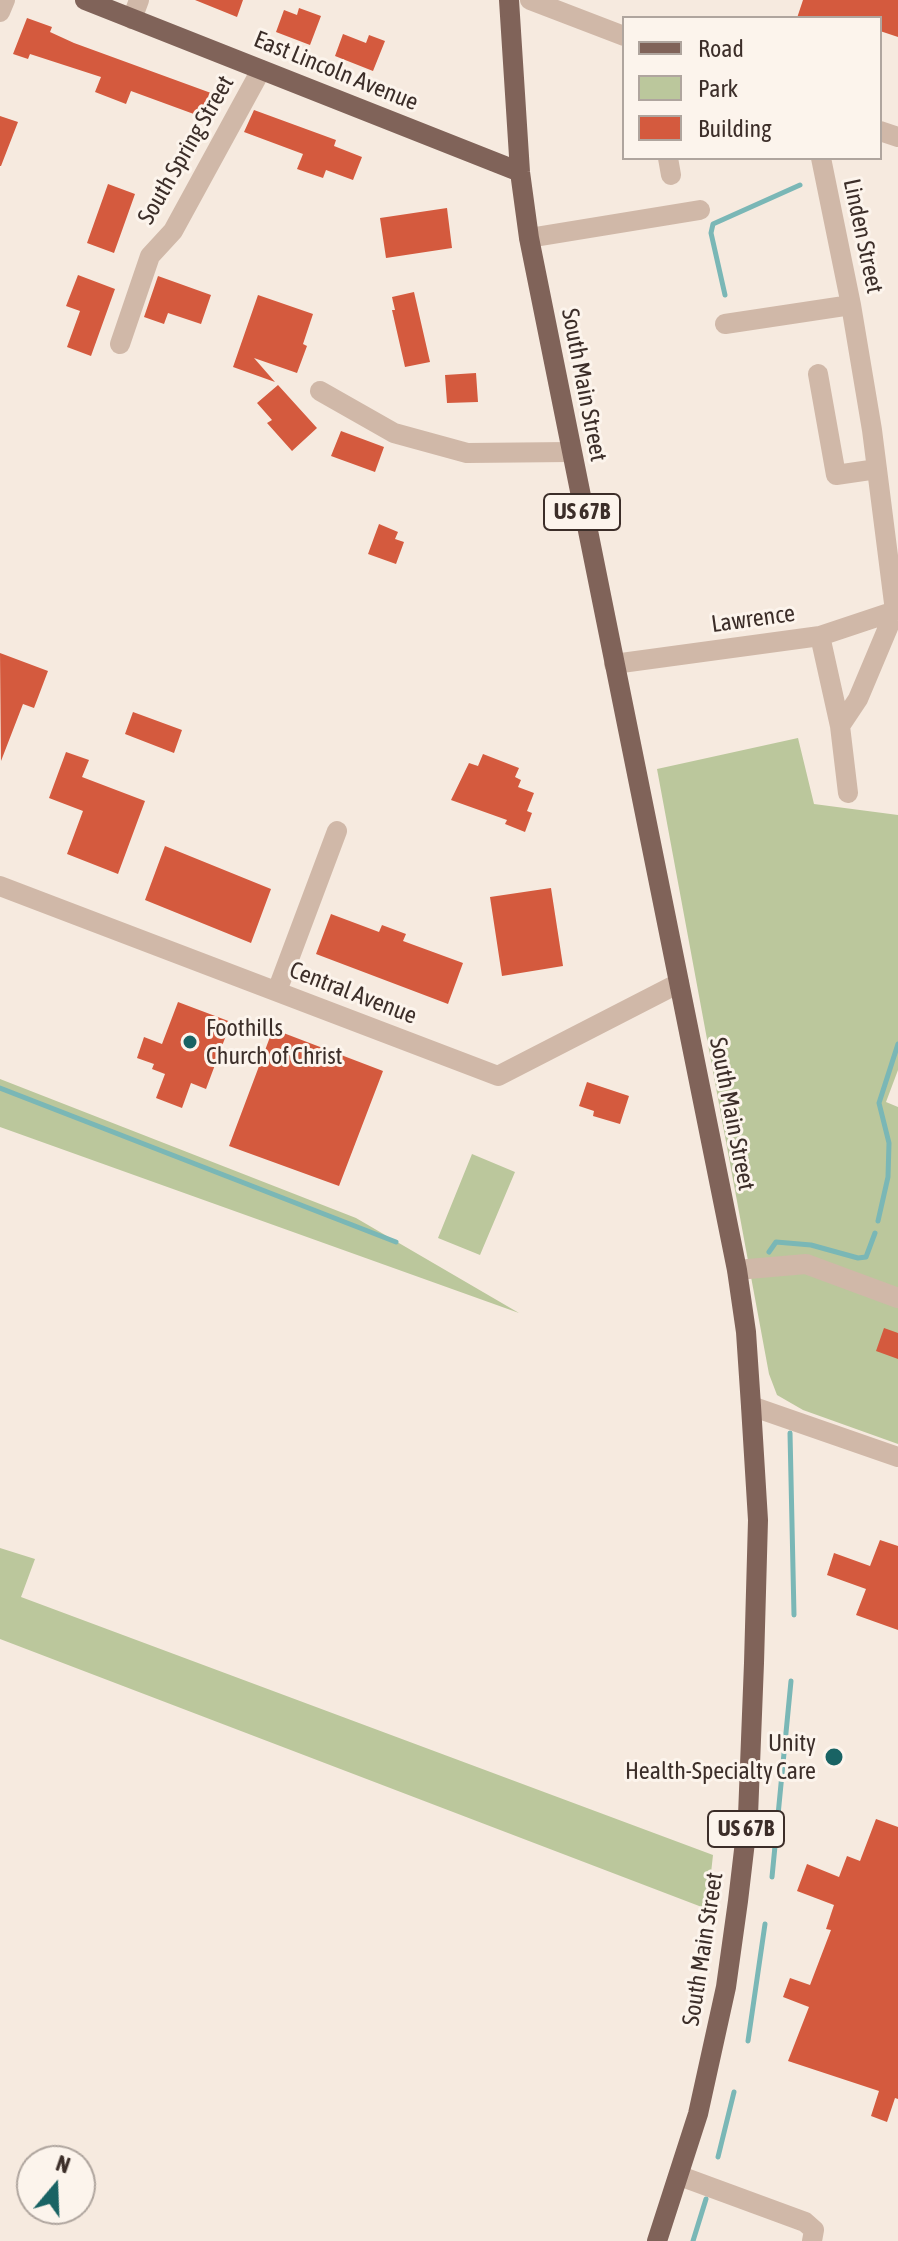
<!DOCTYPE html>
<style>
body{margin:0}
#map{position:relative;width:898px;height:2241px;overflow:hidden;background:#f6eadf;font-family:"Asap Condensed",sans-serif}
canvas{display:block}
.legend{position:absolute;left:622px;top:16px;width:260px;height:144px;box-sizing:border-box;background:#fcf4ec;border:2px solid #afa59e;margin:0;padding:10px 14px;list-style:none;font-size:24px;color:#3c2e29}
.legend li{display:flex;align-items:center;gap:16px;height:40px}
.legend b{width:40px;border:2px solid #afa59e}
.north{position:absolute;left:16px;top:2145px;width:80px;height:80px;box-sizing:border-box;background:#fcf4ec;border:2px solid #afa59e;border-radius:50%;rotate:19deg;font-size:22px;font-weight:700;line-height:32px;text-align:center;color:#3c2e29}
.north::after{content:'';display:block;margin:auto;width:28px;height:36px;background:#196364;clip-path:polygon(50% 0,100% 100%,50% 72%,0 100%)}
</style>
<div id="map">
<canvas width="898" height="2241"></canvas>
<ul class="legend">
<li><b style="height:10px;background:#806359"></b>Road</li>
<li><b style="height:22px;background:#bbc79c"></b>Park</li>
<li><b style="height:22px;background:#d45a3e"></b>Building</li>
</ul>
<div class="north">N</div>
</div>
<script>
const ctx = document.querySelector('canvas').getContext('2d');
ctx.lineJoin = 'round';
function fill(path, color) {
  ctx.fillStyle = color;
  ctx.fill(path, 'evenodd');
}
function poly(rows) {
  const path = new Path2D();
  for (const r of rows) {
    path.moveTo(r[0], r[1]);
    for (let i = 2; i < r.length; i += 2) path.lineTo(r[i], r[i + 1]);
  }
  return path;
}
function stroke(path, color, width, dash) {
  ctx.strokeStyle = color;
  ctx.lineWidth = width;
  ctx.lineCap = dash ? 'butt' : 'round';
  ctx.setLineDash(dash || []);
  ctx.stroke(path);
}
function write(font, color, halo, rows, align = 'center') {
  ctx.font = font + ' "Asap Condensed",sans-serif';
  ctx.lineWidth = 6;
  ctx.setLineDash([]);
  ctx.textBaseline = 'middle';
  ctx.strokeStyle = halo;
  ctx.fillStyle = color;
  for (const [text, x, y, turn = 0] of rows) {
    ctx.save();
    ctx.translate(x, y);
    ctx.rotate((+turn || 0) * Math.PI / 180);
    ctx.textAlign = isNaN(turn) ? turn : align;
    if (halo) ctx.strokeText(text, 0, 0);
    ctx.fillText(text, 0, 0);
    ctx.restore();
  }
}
const green = poly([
 [798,738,814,804,898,815,898,1070,886,1102,898,1107,898,1444,803,1410,777,1395,769,1374,657,769],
 [0,1079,356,1218,519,1313,0,1127],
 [472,1154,515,1172,480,1255,438,1238],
 [0,1548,35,1559,21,1597,713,1855,707,1909,0,1639]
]);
const stream = poly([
 [725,295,711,233,713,224,800,185],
 [0,1088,396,1242],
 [878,1221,888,1177,889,1143,879,1103,898,1044],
 [769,1252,776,1242,811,1245,858,1258,866,1257,875,1233],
 [790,1433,794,1615],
 [772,1877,791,1681],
 [748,2041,765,1924],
 [718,2157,734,2092],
 [693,2241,706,2199]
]);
const building = poly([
 [195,0,243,0,237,17],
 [803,0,898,0,898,37,880,31,880,18,797,18],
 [299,8,321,16,310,45,276,32,284,10,297,15],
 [27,18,52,27,50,32,74,43,211,93,202,117,131,91,126,104,95,92,101,77,30,54,28,59,13,54],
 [343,34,366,43,369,35,385,41,373,71,335,56],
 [254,110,336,140,334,146,362,157,353,180,326,170,323,178,297,169,303,154,244,132],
 [0,116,18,122,1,166,0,166],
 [108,184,135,194,114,253,87,243],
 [447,208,452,248,386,258,380,218],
 [78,275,115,289,91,356,67,347,80,311,66,306],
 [158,276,211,295,201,324,168,313,164,324,144,317],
 [414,292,430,362,405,367,392,310,395,310,392,297],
 [258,295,313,314,303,344,307,346,297,373,254,358,275,382,233,367],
 [476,373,478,402,447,403,445,375],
 [278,385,317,428,292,451,267,423,272,420,257,403],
 [341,431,384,447,375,472,331,456],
 [379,524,398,532,395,539,404,542,396,564,368,554],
 [0,653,48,671,34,708,23,704,1,761],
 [133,712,182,730,174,753,125,734],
 [66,752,89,760,82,777,145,801,118,874,67,854,83,811,49,798],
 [483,754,519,768,515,777,521,780,518,787,534,793,527,811,532,813,525,832,505,824,507,820,451,800,469,763,478,766],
 [165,846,271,889,251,943,145,900],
 [551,888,563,966,502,976,490,897],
 [331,914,379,932,382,925,406,934,403,941,463,963,448,1004,316,954],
 [178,1002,231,1022,206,1089,191,1083,182,1108,156,1098,165,1074,152,1069,154,1064,137,1058,144,1037,162,1044],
 [273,1029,383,1071,339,1186,229,1146],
 [587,1082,629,1096,620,1124,593,1116,594,1111,579,1106],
 [884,1328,898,1333,898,1359,876,1351],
 [880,1540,898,1546,898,1630,856,1615,866,1589,827,1575,834,1553,870,1566],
 [876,1819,898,1827,898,2099,895,2098,887,2122,871,2116,879,2091,788,2061,809,2007,783,1997,790,1978,810,1985,831,1930,826,1929,834,1905,797,1891,807,1864,839,1877,847,1856,860,1861]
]);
const minor = poly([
 [530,0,624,36],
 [0,12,5,0],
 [132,19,139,0],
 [880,131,898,137],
 [668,158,671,175],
 [821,158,851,305,872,430,895,611,858,699,840,726],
 [529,238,700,210],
 [725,324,851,305],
 [120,344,150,256,173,231,261,70],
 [818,374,836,475,877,469],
 [320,391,394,433,467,453,570,452],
 [820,636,840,726,848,793],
 [614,664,820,636,895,611],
 [0,886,498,1076,679,983],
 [277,991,337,831],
 [737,1270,806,1264,898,1298],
 [751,1406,898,1457],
 [680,2176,805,2222,814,2230,812,2241]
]);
const major = poly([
 [85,0,520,172],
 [509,0,520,172,529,238,737,1270,746,1332,751,1406,758,1520,754,1663,748,1816,738,1901,726,1987,698,2114,657,2241]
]);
const markers = [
 [190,1042,8,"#196364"],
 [834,1757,10,"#196364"]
];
const shields = [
 [582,512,76],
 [746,1829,76]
];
const shieldNames = [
 ["US 67B",582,512],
 ["US 67B",746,1829]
];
const streetNames = [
 ["East Lincoln Avenue",336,71,22],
 ["South Spring Street",186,150,-60],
 ["Linden Street",863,236,78],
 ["South Main Street",584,385,79],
 ["Lawrence",753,619,-8],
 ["Central Avenue",353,993,21],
 ["South Main Street",732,1114,79],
 ["South Main Street",703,1949,-81]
];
const poiNames = [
 ["Foothills",206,1028],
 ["Church of Christ",206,1056],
 ["Unity",816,1743,"right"],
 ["Health-Specialty Care",816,1771,"right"]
];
fill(green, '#bbc79c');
stroke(stream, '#7ab7b6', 5);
fill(building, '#d45a3e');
stroke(minor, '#d0b8a8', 20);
stroke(major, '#806359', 20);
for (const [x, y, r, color] of markers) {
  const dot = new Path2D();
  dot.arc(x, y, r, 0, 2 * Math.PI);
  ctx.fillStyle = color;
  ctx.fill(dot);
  stroke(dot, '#fcf4ec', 3);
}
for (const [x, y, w] of shields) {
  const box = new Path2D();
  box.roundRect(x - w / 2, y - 18, w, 36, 6);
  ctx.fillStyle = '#fcf4ec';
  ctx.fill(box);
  stroke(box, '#3c2e29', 2);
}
write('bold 22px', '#3c2e29', null, shieldNames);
write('24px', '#3c2e29', '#fcf4ec', streetNames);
write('24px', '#3c2e29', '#fcf4ec', poiNames, 'left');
</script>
